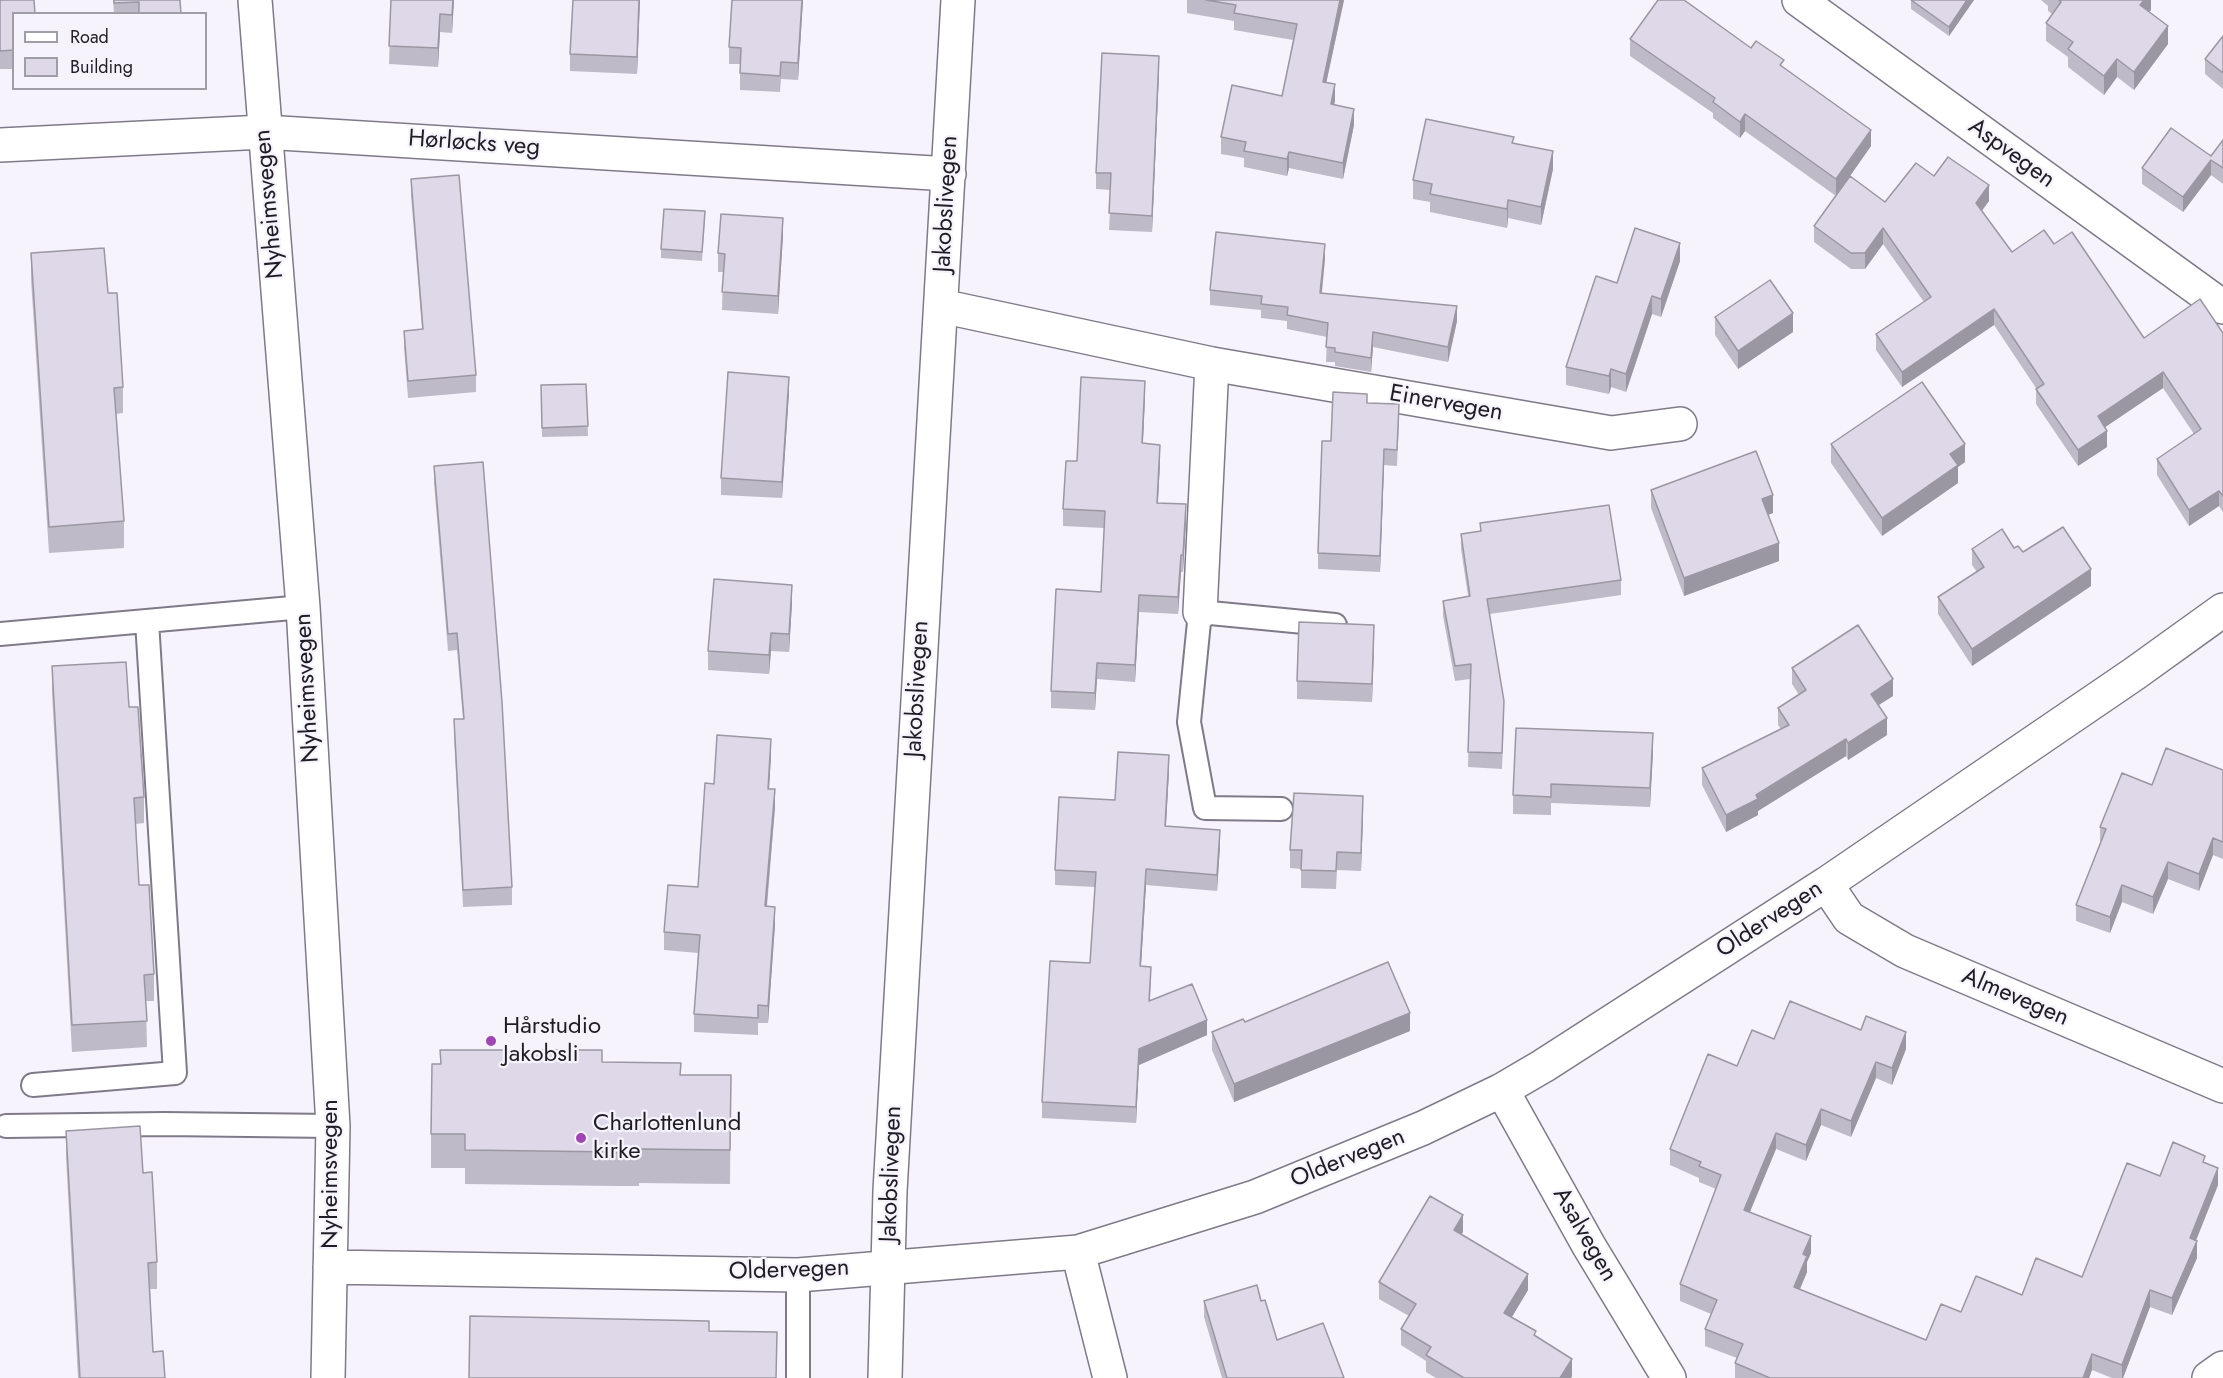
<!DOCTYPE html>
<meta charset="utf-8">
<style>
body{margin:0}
#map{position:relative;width:2223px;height:1378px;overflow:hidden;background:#f7f3fd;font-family:Jost,sans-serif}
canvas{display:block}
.legend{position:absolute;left:12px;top:12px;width:195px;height:78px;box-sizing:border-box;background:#f7f3fd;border:2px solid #a19da6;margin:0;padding:8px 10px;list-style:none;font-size:18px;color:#1f1d23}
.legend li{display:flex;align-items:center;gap:12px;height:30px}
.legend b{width:30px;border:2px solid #a19da6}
</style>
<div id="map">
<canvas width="2223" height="1378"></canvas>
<ul class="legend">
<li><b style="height:8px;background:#fff"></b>Road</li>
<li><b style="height:16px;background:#ded8e8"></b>Building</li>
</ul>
</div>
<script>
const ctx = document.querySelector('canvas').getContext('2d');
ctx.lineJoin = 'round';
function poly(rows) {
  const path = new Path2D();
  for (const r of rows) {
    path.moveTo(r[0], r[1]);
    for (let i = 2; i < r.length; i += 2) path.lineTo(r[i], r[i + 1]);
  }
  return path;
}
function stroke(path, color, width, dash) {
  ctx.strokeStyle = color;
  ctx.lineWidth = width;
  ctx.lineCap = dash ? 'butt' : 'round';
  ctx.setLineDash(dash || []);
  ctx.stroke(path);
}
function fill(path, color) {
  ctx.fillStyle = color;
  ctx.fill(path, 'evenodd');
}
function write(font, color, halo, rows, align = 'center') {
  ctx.font = font + ' Jost,sans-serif';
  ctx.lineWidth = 4.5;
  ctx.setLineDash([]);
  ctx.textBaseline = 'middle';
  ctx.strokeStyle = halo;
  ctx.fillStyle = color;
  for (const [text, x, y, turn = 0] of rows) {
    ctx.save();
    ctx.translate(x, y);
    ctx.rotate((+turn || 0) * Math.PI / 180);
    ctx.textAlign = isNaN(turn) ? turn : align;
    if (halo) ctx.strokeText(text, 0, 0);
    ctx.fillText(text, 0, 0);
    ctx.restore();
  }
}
const lane = poly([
 [0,634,303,607],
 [1281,809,1205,808,1189,722,1200,612,1335,625],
 [33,1085,175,1073,147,621],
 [6,1126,164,1124,333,1126],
 [798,1275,798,1378]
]);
const street = poly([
 [255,0,303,607,333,1126,328,1378],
 [1799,0,2223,307],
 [941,306,1212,364,1611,433,1680,424],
 [1200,612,1212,364],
 [1826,884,1849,918,1905,951,2223,1086],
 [1502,1090,1589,1246,1669,1378],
 [1078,1252,1110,1378],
 [330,1267,798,1275,1078,1252,1255,1197,1423,1128,1502,1090,1543,1066,1826,884,2134,674,2223,610],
 [2209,1378,2223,1368]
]);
const secondary = poly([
 [0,145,264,132,949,174],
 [885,1378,890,1191,958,0]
]);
const wall = poly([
 [0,0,14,14,14,69,0,69],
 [113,0,180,0,181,14,114,14],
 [391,0,454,0,452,33,440,32,438,67,389,64],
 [640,0,637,74,570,71,570,54],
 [803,0,798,80,781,79,780,92,740,90,740,64,729,64,729,47],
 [1187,0,1344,0,1326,83,1335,101,1334,104,1354,125,1343,179,1289,168,1287,176,1244,167,1244,158,1221,154,1221,137,1282,96,1293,40,1234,30,1234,21,1187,13],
 [1911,0,1974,0,1949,36,1911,9],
 [2041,0,2151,0,2151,10,2149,12,2168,44,2134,90,2117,77,2104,95,2068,67,2068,57,2046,41,2046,23,2052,14,2048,11,2048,6],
 [2223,36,2223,89,2205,74,2205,59],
 [1630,39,1751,48,1784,67,1871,146,1845,183,1885,202,1934,176,1989,201,1982,211,2012,252,2054,244,2144,338,2223,333,2223,512,2219,506,2189,526,2157,475,2157,459,2194,434,2163,388,2105,427,2107,447,2078,466,2036,404,2036,388,1994,325,1902,387,1876,350,1876,334,1924,302,1883,244,1865,269,1851,269,1814,242,1814,226,1836,196,1745,131,1740,138,1713,118,1713,113,1630,56],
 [1159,72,1152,232,1109,230,1111,190,1096,189,1096,173],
 [2223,140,2223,184,2211,175,2183,212,2142,184,2142,168,2211,156],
 [1514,143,1553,169,1541,225,1508,218,1507,228,1430,212,1430,202,1413,199,1413,180],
 [411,179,476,375,476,392,408,398,404,348,404,331,422,329,411,196],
 [705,220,702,261,661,258,661,249],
 [783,236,778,314,722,310,723,272,718,272,718,253],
 [31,253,108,293,123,387,123,413,116,414,124,521,124,548,49,553,31,280],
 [1325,259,1322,293,1457,321,1448,362,1373,347,1371,372,1335,366,1335,362,1326,362,1327,337,1287,329,1287,321,1261,318,1261,310,1210,305,1210,290],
 [1680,261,1661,317,1652,314,1626,392,1611,387,1609,394,1566,385,1566,367,1617,283],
 [1715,317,1793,332,1738,369,1715,335],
 [586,384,588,436,542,437,541,385],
 [789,393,782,498,721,495,721,478],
 [1145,397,1143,444,1160,462,1158,503,1186,521,1183,572,1181,572,1178,614,1139,612,1135,682,1097,679,1095,710,1051,708,1051,691,1101,592,1104,528,1063,526,1063,509,1077,461],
 [1367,403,1399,420,1397,466,1384,465,1380,572,1318,569,1318,553,1331,441],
 [1831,444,1965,462,1958,467,1958,483,1882,536,1831,463],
 [434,466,512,887,512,905,463,907,454,737,454,719,463,719,457,650,448,651,434,483],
 [1651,490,1773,513,1768,515,1779,561,1684,596,1651,508],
 [1480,523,1621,580,1621,595,1490,614,1504,716,1502,769,1468,767,1470,679,1455,681,1443,616,1443,601,1468,596,1461,549,1461,534,1480,531],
 [2014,548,2091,586,1972,666,1938,614,1938,597,1977,572,1972,565,1972,549],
 [792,603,789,652,771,651,769,674,708,670,708,651],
 [1374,643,1372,702,1297,699,1297,681],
 [52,666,129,707,144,797,144,823,136,824,139,885,154,974,154,1001,146,1001,147,1047,72,1052,52,693],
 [1792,668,1893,696,1878,705,1887,735,1848,760,1846,756,1758,811,1758,815,1726,832,1702,785,1702,768,1781,729,1778,725,1778,708,1799,695,1792,684],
 [1653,752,1650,807,1551,803,1551,815,1513,814,1513,795],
 [771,756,769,789,775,807,767,907,775,925,768,1023,758,1023,758,1035,694,1032,694,1014,698,953,664,950,664,932,698,887,714,784],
 [2223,770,2223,859,2213,855,2199,891,2168,879,2153,914,2122,902,2110,933,2076,921,2076,905,2100,843,2100,827,2152,785],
 [1169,771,1166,826,1220,846,1217,891,1146,885,1141,966,1151,982,1150,1000,1207,1035,1139,1065,1136,1123,1042,1118,1042,1102,1090,963,1095,887,1055,885,1055,870,1115,800],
 [1363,815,1361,871,1337,870,1336,889,1301,888,1301,869,1290,868,1290,850],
 [1245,1022,1410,1031,1234,1102,1212,1050,1212,1032],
 [1774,1039,1906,1049,1892,1085,1876,1078,1851,1137,1821,1125,1806,1161,1776,1149,1750,1212,1811,1253,1807,1262,1807,1272,1800,1289,1926,1340,1961,1312,2082,1277,2160,1176,2205,1163,2218,1185,2196,1241,2197,1258,2172,1315,2150,1307,2123,1378,2112,1378,2092,1370,2089,1378,1735,1378,1735,1363,1737,1358,1705,1346,1705,1329,1711,1314,1680,1301,1680,1284,1716,1189,1699,1182,1699,1178,1670,1165,1670,1149,1737,1066],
 [602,1062,681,1075,731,1075,730,1184,639,1183,639,1186,616,1186,465,1184,465,1168,431,1168,431,1134],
 [66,1131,143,1173,157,1262,157,1289,150,1289,153,1352,165,1378,78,1378,66,1157],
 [1463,1232,1461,1235,1528,1290,1512,1317,1536,1336,1572,1376,1571,1378,1436,1378,1426,1372,1426,1361,1401,1345,1401,1329,1409,1316,1379,1299,1379,1282],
 [1204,1301,1261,1301,1277,1340,1344,1378,1222,1378,1204,1317]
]);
const shadedWall = poly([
 [453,0,454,0,452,33,452,15],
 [639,0,640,0,637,74,637,57],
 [802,0,803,0,798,80,798,63],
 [1340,0,1344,0,1323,98,1323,82],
 [1967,0,1974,0,1949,36,1949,27],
 [2144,0,2151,0,2151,10,2140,24,2140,5],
 [440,14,440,32,438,67,438,48],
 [2168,26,2168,44,2134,90,2134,72],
 [1159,56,1159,72,1152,232,1152,216],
 [2117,59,2117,77,2104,95,2104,76],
 [1335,84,1335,101,1331,120,1331,104],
 [1354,109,1354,125,1343,179,1343,163],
 [1745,114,1745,131,1740,138,1740,122],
 [1871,130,1871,146,1836,196,1836,179],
 [1553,151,1553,169,1541,225,1541,207],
 [1289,152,1289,168,1287,176,1287,159],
 [2211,160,2211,175,2183,212,2183,197],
 [1989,185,1989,201,1976,218,1976,203],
 [1508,200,1508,218,1507,228,1507,209],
 [783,218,783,236,778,314,778,296],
 [1883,228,1883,244,1865,269,1865,253],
 [1680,243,1680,261,1661,317,1661,299],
 [1325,244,1325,259,1320,308,1320,293],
 [1652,296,1652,314,1626,392,1626,374],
 [1457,306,1457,321,1448,362,1448,347],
 [1994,309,1994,325,1902,387,1902,372],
 [1793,313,1793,332,1738,369,1738,351],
 [1373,332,1373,347,1371,372,1371,358],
 [1611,369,1611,387,1609,394,1609,376],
 [2163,372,2163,388,2098,432,2098,416],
 [789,377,789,393,782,498,782,482],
 [1145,381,1145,397,1142,460,1142,443],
 [2107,431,2107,447,2078,466,2078,450],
 [1965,444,1965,462,1958,467,1958,483,1882,536,1882,518,1950,454],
 [1160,445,1160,462,1157,519,1157,503],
 [1384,449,1384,465,1380,572,1380,556],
 [2219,491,2219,506,2189,526,2189,510],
 [1773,495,1773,513,1762,517,1762,499],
 [1186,504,1186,521,1183,572,1183,555],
 [1779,543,1779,561,1684,596,1684,578],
 [1181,555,1181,572,1178,614,1178,597],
 [2091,569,2091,586,1972,666,1972,649],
 [792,585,792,603,789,652,789,634],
 [1139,595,1139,612,1135,682,1135,665],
 [1374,625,1374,643,1372,702,1372,684],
 [771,633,771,651,769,674,769,655],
 [1097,663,1097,679,1095,710,1095,693],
 [1893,679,1893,696,1871,710,1871,694],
 [1887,718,1887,735,1848,760,1848,743],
 [1653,733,1653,752,1650,807,1650,788],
 [771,739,771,756,768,806,768,789],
 [1846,739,1846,756,1758,811,1758,815,1726,832,1726,815],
 [1169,755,1169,771,1165,842,1165,826],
 [775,789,775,807,765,924,765,906],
 [1363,796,1363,815,1361,871,1361,853],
 [1220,830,1220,846,1217,891,1217,875],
 [2213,838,2213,855,2199,891,2199,874],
 [2168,862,2168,879,2153,914,2153,897],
 [1146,869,1146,885,1140,982,1140,966],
 [2122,885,2122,902,2110,933,2110,917],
 [775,907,775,925,768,1023,768,1006],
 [1410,1013,1410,1031,1234,1102,1234,1084],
 [1207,1020,1207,1035,1139,1065,1136,1123,1136,1107,1139,1049],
 [1906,1032,1906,1049,1892,1085,1892,1068],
 [1876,1062,1876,1078,1851,1137,1851,1121],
 [1821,1109,1821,1125,1806,1161,1806,1145],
 [1776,1133,1776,1149,1744,1226,1744,1210],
 [2218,1168,2218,1185,2190,1255,2190,1238],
 [1463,1215,1463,1232,1454,1247,1454,1230],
 [1811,1236,1811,1253,1807,1262,1807,1272,1794,1303,1794,1287,1803,1254],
 [2197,1241,2197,1258,2172,1315,2172,1298],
 [1528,1274,1528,1290,1504,1330,1504,1313],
 [2150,1290,2150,1307,2123,1378,2122,1378,2122,1365],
 [2092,1354,2092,1370,2089,1378,2083,1378],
 [1572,1359,1572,1376,1571,1378,1560,1378]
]);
const building = poly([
 [0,0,34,0,35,14,14,14,14,50,0,51,0,0],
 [114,0,180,0,181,14,139,14,139,2,114,3,114,0],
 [391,0,453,0,452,15,440,14,438,48,389,46,391,0],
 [573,0,639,0,637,57,570,54,573,0],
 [732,0,802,0,798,63,781,62,780,76,740,73,741,48,729,47,732,0],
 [1206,0,1340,0,1323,82,1335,84,1331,104,1354,109,1343,163,1289,152,1287,159,1244,151,1246,142,1221,137,1232,85,1282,96,1297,24,1234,13,1236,5,1206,0],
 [1658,0,1684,0,1751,48,1756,41,1784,60,1780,65,1871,130,1836,179,1745,114,1740,122,1713,102,1715,98,1630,39,1658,0],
 [1911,0,1967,0,1949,27,1911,0],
 [2059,0,2144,0,2140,5,2168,26,2134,72,2117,59,2104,76,2068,49,2073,42,2046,23,2061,2,2059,0],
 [2223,36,2223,73,2205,59,2223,36],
 [1102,53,1159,56,1152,216,1109,213,1111,173,1096,173,1102,53],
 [1426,119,1514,137,1512,143,1553,151,1541,207,1508,200,1507,209,1430,194,1432,184,1413,180,1426,119],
 [2171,128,2211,156,2223,140,2223,168,2211,160,2183,197,2142,168,2171,128],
 [1948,157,1989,185,1976,203,2012,252,2044,230,2054,244,2072,232,2144,338,2200,299,2223,333,2223,496,2219,491,2189,510,2157,459,2201,429,2163,372,2098,416,2107,431,2078,450,2036,389,2044,384,1994,309,1902,372,1876,334,1931,297,1883,228,1865,253,1851,253,1814,226,1850,176,1885,202,1916,163,1934,176,1948,157],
 [459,175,476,375,408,381,404,331,423,329,411,179,459,175],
 [664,209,705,211,702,252,661,249,664,209],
 [721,214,783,218,778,296,722,292,725,254,718,253,721,214],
 [1635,228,1680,243,1661,299,1652,296,1626,374,1611,369,1609,376,1566,367,1596,276,1617,283,1635,228],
 [1216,232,1325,244,1320,293,1457,306,1448,347,1373,332,1371,358,1335,352,1335,348,1326,347,1328,323,1287,315,1288,307,1261,304,1262,296,1210,290,1216,232],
 [104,248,108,293,117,293,123,387,114,388,124,521,49,527,31,253,104,248],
 [1770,280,1793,313,1738,351,1715,317,1770,280],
 [728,372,789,377,782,482,721,478,728,372],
 [1081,377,1145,381,1142,443,1160,445,1157,503,1186,504,1183,555,1181,555,1178,597,1139,595,1135,665,1097,663,1095,693,1051,691,1056,589,1101,592,1105,511,1063,509,1066,461,1077,461,1081,377],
 [1922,382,1965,444,1950,454,1958,465,1882,518,1831,444,1922,382],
 [586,384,588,426,542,428,541,385,586,384],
 [1333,392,1367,394,1367,403,1399,404,1397,450,1384,449,1380,556,1318,553,1322,441,1331,441,1333,392],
 [1756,451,1773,495,1762,499,1779,543,1684,578,1651,490,1756,451],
 [483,462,502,702,512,887,463,890,454,719,464,719,457,633,448,634,434,466,483,462],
 [1609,505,1621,580,1487,599,1504,701,1502,753,1468,752,1471,664,1455,666,1443,601,1470,596,1461,534,1481,531,1480,523,1609,505],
 [2063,527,2091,569,1972,649,1938,597,1984,567,1972,549,2002,529,2014,548,2018,546,2023,552,2063,527],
 [714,579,792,585,789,634,771,633,769,655,708,651,714,579],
 [1299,622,1374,625,1372,684,1297,681,1299,622],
 [1858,625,1893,679,1871,694,1887,718,1848,743,1846,739,1756,795,1758,799,1726,815,1702,768,1789,725,1778,708,1806,690,1792,668,1858,625],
 [126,662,129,707,138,707,144,797,134,798,139,885,149,885,154,974,144,975,147,1021,72,1025,52,666,126,662],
 [1516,728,1653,733,1650,788,1551,784,1551,797,1513,795,1516,728],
 [717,735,771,739,768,789,775,789,765,906,775,907,768,1006,758,1005,758,1018,694,1014,700,935,664,932,668,885,698,887,705,783,714,784,717,735],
 [2166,748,2223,770,2223,842,2213,838,2199,874,2168,862,2153,897,2122,885,2110,917,2076,905,2106,829,2100,827,2122,773,2152,785,2166,748],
 [1118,752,1169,755,1165,826,1220,830,1217,875,1146,869,1140,966,1151,967,1149,1001,1192,984,1207,1020,1139,1049,1136,1107,1042,1102,1050,961,1090,963,1096,872,1055,870,1059,797,1115,800,1118,752],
 [1294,793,1363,796,1361,853,1337,852,1336,871,1301,870,1302,850,1290,850,1294,793],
 [1388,962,1410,1013,1234,1084,1212,1032,1243,1019,1245,1022,1388,962],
 [1790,1001,1861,1030,1866,1016,1906,1032,1892,1068,1876,1062,1851,1121,1821,1109,1806,1145,1776,1133,1744,1210,1811,1236,1803,1254,1807,1256,1794,1287,1926,1340,1941,1304,1961,1312,1976,1276,2022,1295,2036,1258,2082,1277,2127,1163,2160,1176,2173,1142,2205,1156,2203,1162,2218,1168,2190,1238,2197,1241,2172,1298,2150,1290,2122,1365,2092,1354,2083,1378,1770,1378,1735,1363,1743,1344,1705,1329,1717,1300,1680,1284,1721,1175,1699,1166,1701,1162,1670,1149,1708,1054,1737,1066,1752,1030,1774,1039,1790,1001],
 [440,1050,602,1050,602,1062,681,1063,680,1075,731,1075,730,1150,639,1149,639,1152,616,1152,465,1150,465,1134,431,1134,432,1064,441,1064,440,1050],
 [140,1126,143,1173,152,1172,155,1225,157,1262,148,1263,153,1352,163,1351,165,1378,80,1378,66,1131,140,1126],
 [1430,1196,1463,1215,1454,1230,1528,1274,1504,1313,1536,1331,1534,1335,1572,1359,1560,1378,1464,1378,1426,1355,1431,1347,1401,1329,1416,1304,1379,1282,1430,1196],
 [1257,1285,1261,1301,1265,1300,1277,1340,1323,1323,1344,1378,1227,1378,1204,1301,1257,1285],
 [470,1316,709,1321,709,1331,777,1332,776,1378,469,1378,470,1316]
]);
const markers = [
 [491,1041,6,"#9e47b3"],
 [581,1138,6,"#9e47b3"]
];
const streetNames = [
 ["Hørløcks veg",474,144,4],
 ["Aspvegen",2011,154,36],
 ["Nyheimsvegen",270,204,-95],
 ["Jakobslivegen",947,204,-87],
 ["Einervegen",1446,404,10],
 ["Nyheimsvegen",308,688,-93],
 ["Jakobslivegen",918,689,-87],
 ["Oldervegen",1770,920,-33],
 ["Almevegen",2015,998,23],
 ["Oldervegen",1348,1159,-22],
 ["Nyheimsvegen",331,1174,-90],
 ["Jakobslivegen",892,1174,-88],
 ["Asalvegen",1584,1235,60],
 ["Oldervegen",789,1271,-2]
];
const poiNames = [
 ["Hårstudio",503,1027],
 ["Jakobsli",503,1055],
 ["Charlottenlund",593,1124],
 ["kirke",593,1152]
];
stroke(lane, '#7f7a88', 26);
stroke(street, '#7f7a88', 36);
stroke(secondary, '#7f7a88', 36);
stroke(lane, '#fff', 22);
stroke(street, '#fff', 33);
stroke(secondary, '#fff', 33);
fill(wall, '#bfbac8');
fill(shadedWall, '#9b97a2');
fill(building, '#ded8e8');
stroke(building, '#9b97a2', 1.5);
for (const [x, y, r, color] of markers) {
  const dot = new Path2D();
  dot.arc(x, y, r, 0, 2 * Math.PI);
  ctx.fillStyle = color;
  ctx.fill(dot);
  stroke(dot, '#f7f3fd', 2);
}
write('24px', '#1f1d23', '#f7f3fd', streetNames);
write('24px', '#1f1d23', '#f7f3fd', poiNames, 'left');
</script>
